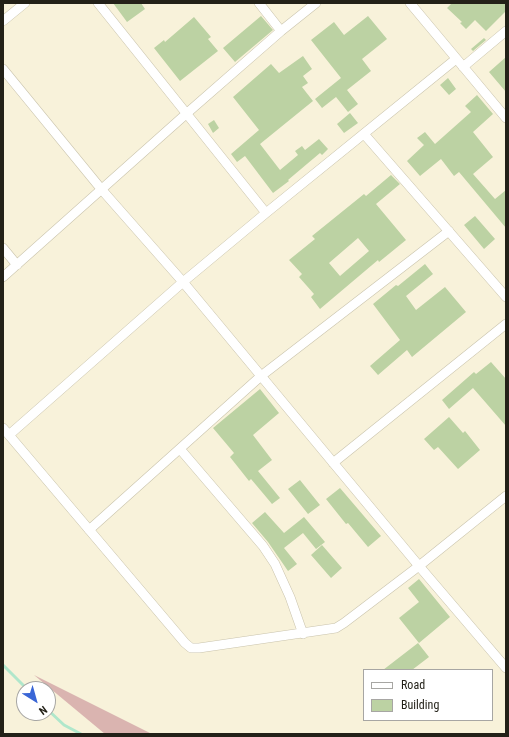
<!DOCTYPE html>
<style>
body{margin:0}
#map{position:relative;width:509px;height:737px;overflow:hidden;background:#f8f2da;font-family:"Roboto Condensed",sans-serif}
canvas{display:block}
.frame{position:absolute;inset:0;border:4px solid #232118;pointer-events:none}
.legend{position:absolute;left:363px;top:669px;width:130px;height:52px;box-sizing:border-box;background:#fff;border:1px solid #a7a6a3;margin:0;padding:5px 7px;list-style:none;font-size:12px;color:#232118}
.legend li{display:flex;align-items:center;gap:8px;height:20px}
.legend b{width:20px;border:1px solid #a7a6a3}
.north{position:absolute;left:16px;top:681px;width:40px;height:40px;box-sizing:border-box;background:#fff;border:1px solid #a7a6a3;border-radius:50%;rotate:143deg;font-size:11px;font-weight:700;line-height:16px;text-align:center;color:#232118}
.north::after{content:'';display:block;margin:auto;width:14px;height:18px;background:#3a66d6;clip-path:polygon(50% 0,100% 100%,50% 72%,0 100%)}
</style>
<div id="map">
<canvas width="509" height="737"></canvas>
<div class="frame"></div>
<ul class="legend">
<li><b style="height:5px;background:#fff"></b>Road</li>
<li><b style="height:11px;background:#bcd2a3"></b>Building</li>
</ul>
<div class="north">N</div>
</div>
<script>
const ctx = document.querySelector('canvas').getContext('2d');
ctx.lineJoin = 'round';
function fill(path, color) {
  ctx.fillStyle = color;
  ctx.fill(path, 'evenodd');
}
function poly(rows) {
  const path = new Path2D();
  for (const r of rows) {
    path.moveTo(r[0], r[1]);
    for (let i = 2; i < r.length; i += 2) path.lineTo(r[i], r[i + 1]);
  }
  return path;
}
function stroke(path, color, width, dash) {
  ctx.strokeStyle = color;
  ctx.lineWidth = width;
  ctx.lineCap = dash ? 'butt' : 'round';
  ctx.setLineDash(dash || []);
  ctx.stroke(path);
}
const green = poly([
 [34,675,152,734,105,734]
]);
const stream = poly([
 [3,665,27,689],
 [48,710,64,725,81,734]
]);
const building = poly([
 [113,3,141,3,145,9,127,22],
 [452,3,506,3,506,11,486,31,475,20,466,29,460,23,462,22,447,8],
 [261,16,273,30,235,62,223,48],
 [368,16,387,39,362,59,371,71,347,90,358,104,348,112,336,97,322,108,315,99,341,78,311,40,334,22,344,35],
 [194,17,211,37,208,39,218,51,180,81,154,48,164,40,165,42],
 [484,38,486,40,473,51,471,49],
 [303,56,312,69,303,76,308,83,302,87,313,101,260,144,280,170,298,155,295,151,302,146,305,150,319,139,328,149,322,155,320,153,288,180,289,181,273,193,245,156,237,162,231,154,259,130,233,97,271,64,279,73],
 [506,57,506,92,489,72],
 [448,78,456,89,449,95,440,85],
 [477,95,493,114,473,132,493,157,473,174,495,199,506,190,506,228,459,172,454,176,441,159,420,176,407,161,424,145,417,138,425,132,435,144,471,112,465,106],
 [350,113,358,123,344,133,337,124],
 [214,120,219,128,213,133,208,124],
 [391,175,400,184,376,204,406,240,379,262,378,260,320,309,311,297,314,294,299,277,302,274,289,260,315,239,312,236,364,194,366,196],
 [358,238,369,251,340,276,329,263],
 [475,216,495,239,484,249,464,225],
 [425,264,433,274,406,296,416,310,445,287,466,312,412,357,407,350,378,375,370,366,400,340,373,304,396,285,398,286],
 [491,362,506,379,506,426,473,388,449,409,442,400,474,372,476,374],
 [260,389,279,413,253,435,272,460,258,471,280,498,272,504,251,479,249,481,230,457,234,453,213,428],
 [449,417,463,433,465,431,480,450,458,469,438,447,434,450,424,439],
 [300,480,320,505,308,514,288,489],
 [340,488,381,536,368,547,348,523,346,524,326,499],
 [265,512,284,533,304,517,325,542,316,549,303,533,284,548,297,564,288,571,268,542,252,523],
 [322,545,342,568,331,578,311,555],
 [419,579,450,617,419,643,399,618,419,602,408,588],
 [418,643,429,657,412,670,383,670]
]);
const minor = poly([
 [98,3,266,213],
 [259,3,281,31],
 [410,3,506,118],
 [3,21,25,3],
 [463,67,506,31],
 [3,69,102,190,183,282,419,566,506,668],
 [364,134,506,297],
 [3,248,17,265],
 [3,277,186,114,281,31,316,3],
 [3,428,185,643,191,648,199,648,336,628,344,623,419,566,506,496],
 [9,435,183,282,266,213,456,59],
 [180,449,263,546,275,564,290,597,303,634],
 [333,463,506,324],
 [89,530,261,376,449,231]
]);
fill(green, '#dab4b0');
stroke(stream, '#b0e7cb', 3);
fill(building, '#bcd2a3');
stroke(minor, '#c9c3ac', 10);
stroke(minor, '#fff', 9);
</script>
